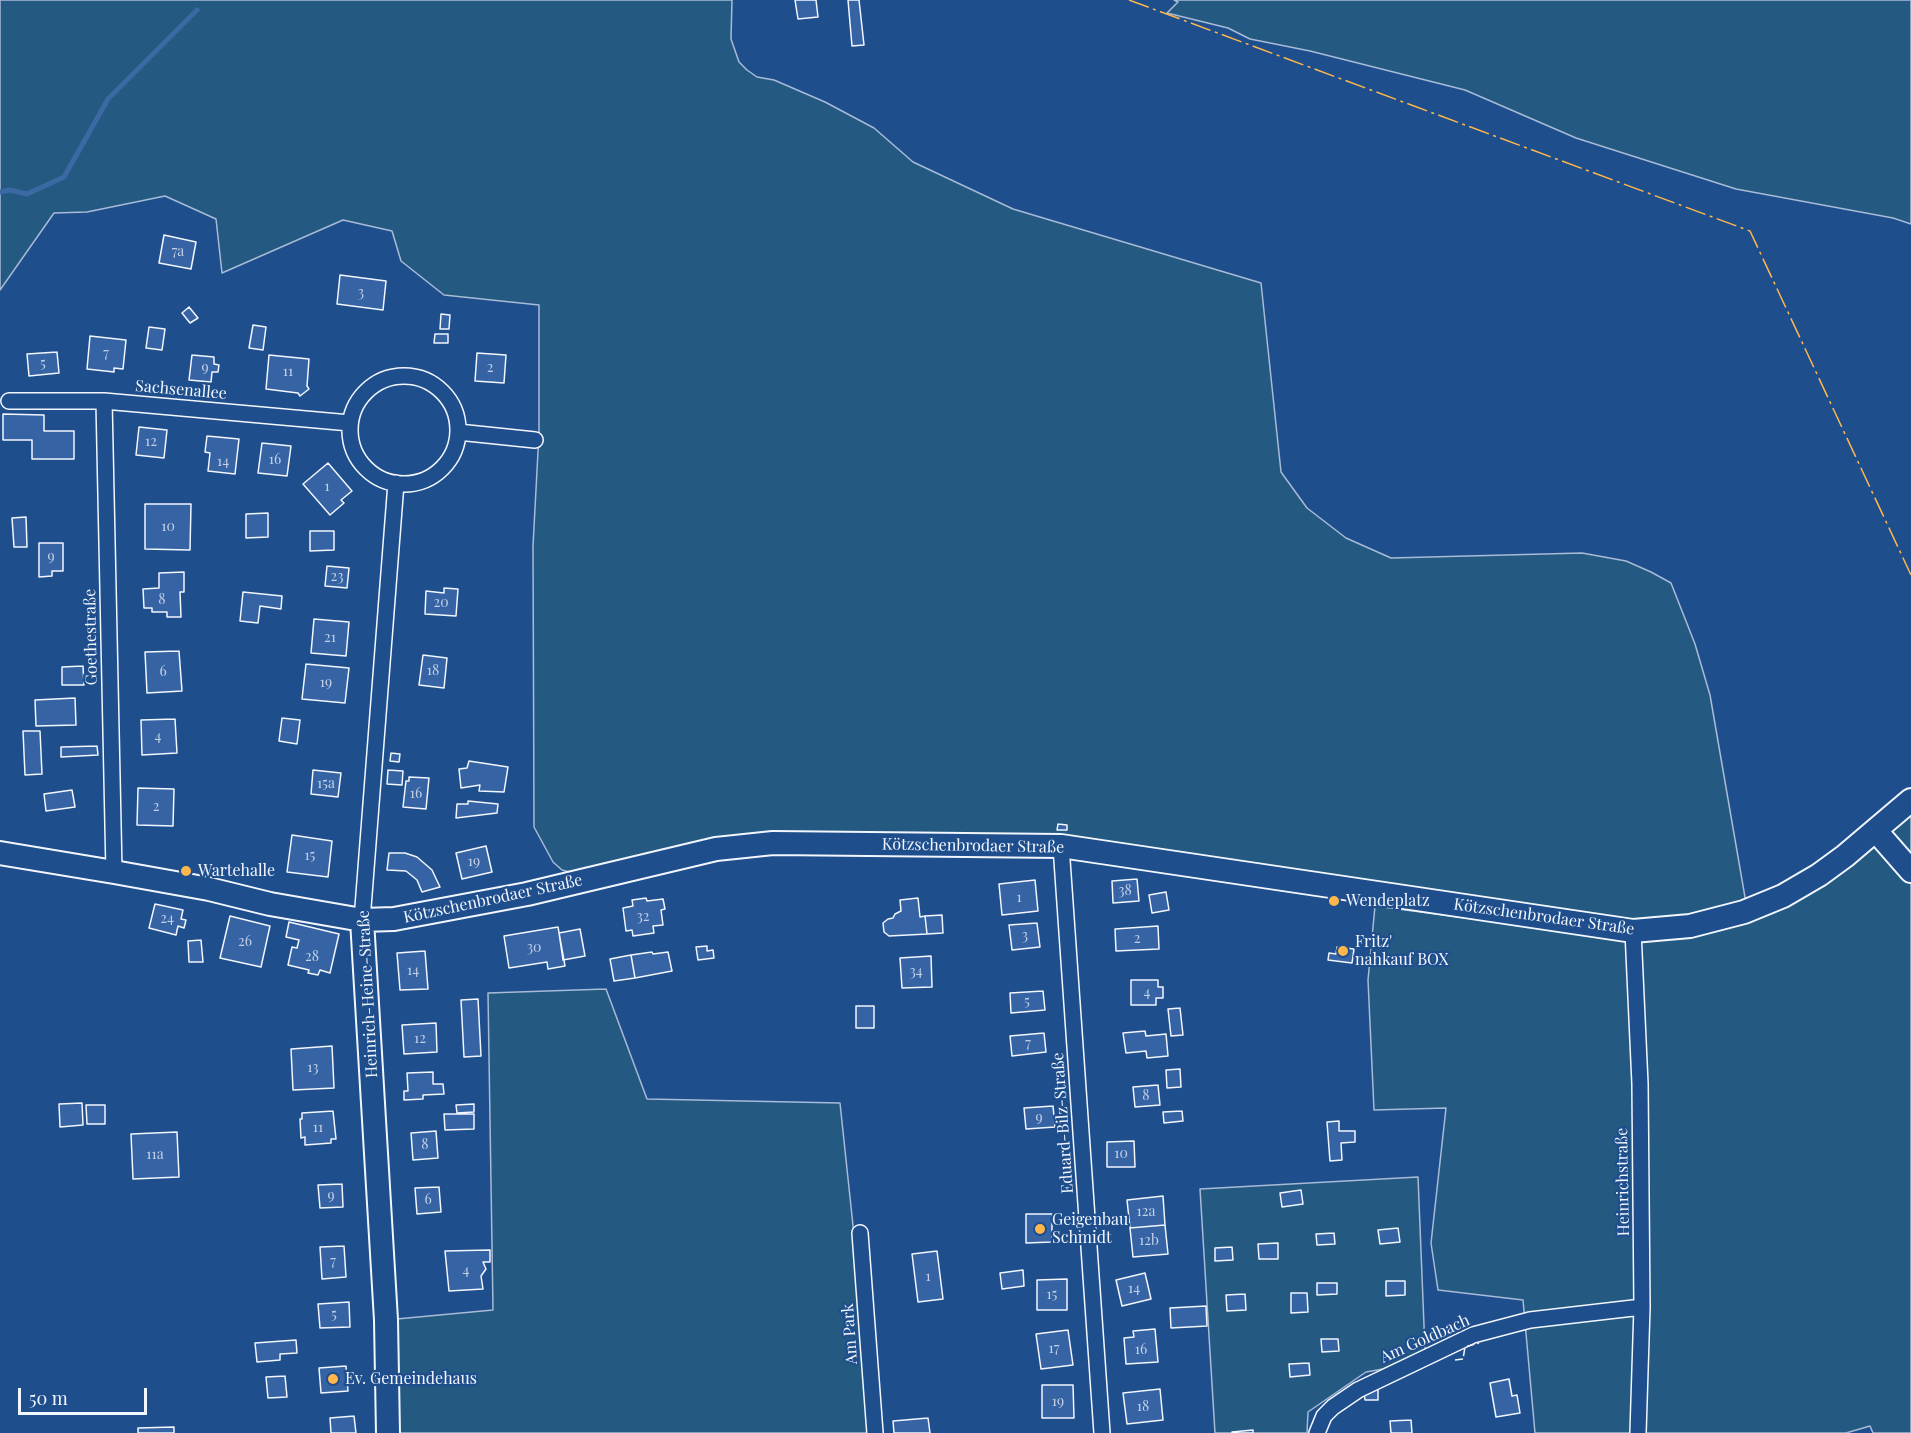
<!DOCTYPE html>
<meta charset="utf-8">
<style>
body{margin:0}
#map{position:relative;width:1911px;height:1433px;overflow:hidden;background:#1f4e8c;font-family:"Playfair Display",serif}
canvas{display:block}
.scale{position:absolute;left:18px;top:1388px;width:129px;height:27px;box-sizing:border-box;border:3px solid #f2f6ff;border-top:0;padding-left:8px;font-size:18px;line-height:21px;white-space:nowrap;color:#f2f6ff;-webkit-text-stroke:4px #1f4e8c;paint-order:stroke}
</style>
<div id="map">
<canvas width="1911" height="1433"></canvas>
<div class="scale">50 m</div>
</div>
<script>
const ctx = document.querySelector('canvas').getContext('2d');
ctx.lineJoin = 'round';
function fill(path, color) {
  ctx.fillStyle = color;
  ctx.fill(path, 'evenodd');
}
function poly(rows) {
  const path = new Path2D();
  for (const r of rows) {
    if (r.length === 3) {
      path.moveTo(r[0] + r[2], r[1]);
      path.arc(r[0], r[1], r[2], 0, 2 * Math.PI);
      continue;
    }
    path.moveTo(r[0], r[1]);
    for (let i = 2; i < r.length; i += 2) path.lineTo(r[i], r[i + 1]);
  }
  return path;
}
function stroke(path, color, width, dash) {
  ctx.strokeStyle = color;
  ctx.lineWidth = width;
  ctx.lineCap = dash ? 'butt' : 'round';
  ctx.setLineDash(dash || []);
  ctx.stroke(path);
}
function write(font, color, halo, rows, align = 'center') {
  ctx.font = font + ' "Playfair Display",serif';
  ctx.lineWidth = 4.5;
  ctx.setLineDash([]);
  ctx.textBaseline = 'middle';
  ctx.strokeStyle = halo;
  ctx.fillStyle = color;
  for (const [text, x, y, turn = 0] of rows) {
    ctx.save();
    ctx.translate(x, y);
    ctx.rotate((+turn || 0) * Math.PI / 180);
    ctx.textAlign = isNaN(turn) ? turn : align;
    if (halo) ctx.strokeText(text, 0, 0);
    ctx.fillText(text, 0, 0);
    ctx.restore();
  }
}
const green = poly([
 [0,0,732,0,731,39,739,62,747,70,757,77,774,80,825,102,874,128,913,162,1013,209,1261,283,1281,472,1307,508,1346,538,1391,558,1582,553,1626,561,1651,572,1671,583,1695,644,1710,695,1746,903,1699,916,1628,921,1377,886,854,839,573,873,562,870,553,862,534,827,533,546,539,433,539,305,444,295,401,261,392,231,343,220,222,273,216,219,165,196,87,212,54,213,0,290,0,0],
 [1174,0,1911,0,1911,224,1893,218,1736,189,1576,138,1465,90,1310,51,1250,39,1228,28,1167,13,1178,2,1174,0],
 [1911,812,1911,1433,1873,1433,1870,1426,1846,1433,1535,1433,1523,1300,1438,1290,1431,1243,1446,1108,1374,1110,1368,980,1375,906,1595,935,1707,931,1911,812],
 [606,989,647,1099,840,1103,875,1433,388,1433,386,1320,493,1310,488,993,606,989],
 [1418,1177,1425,1350,1383,1369,1366,1372,1308,1412,1307,1433,1215,1433,1200,1189,1418,1177]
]);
const stream = poly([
 [0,192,10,190,27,194,64,177,108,99,197,10]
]);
const building = poly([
 [795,0,816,0,818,17,798,19,795,0],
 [848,0,859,0,864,45,852,46,848,0],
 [164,235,196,242,191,269,159,263,164,235],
 [340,275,386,281,383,310,337,304,340,275],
 [189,307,198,318,190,323,182,313,189,307],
 [441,314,450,315,449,329,440,329,441,314],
 [253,325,266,327,263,350,249,348,253,325],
 [149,327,165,329,162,350,146,348,149,327],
 [435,334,448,334,448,343,434,343,435,334],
 [90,336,126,340,123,369,114,368,114,372,87,369,90,336],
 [57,352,59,373,29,376,27,354,57,352],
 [477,353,506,355,504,383,475,381,477,353],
 [192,355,214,357,214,364,219,365,218,372,212,372,211,382,189,380,192,355],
 [269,355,309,359,307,386,309,389,300,396,298,393,266,389,269,355],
 [3,414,44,415,44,431,74,431,74,459,32,459,32,440,3,440,3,414],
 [139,427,167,430,164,458,136,455,139,427],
 [207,436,239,439,235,474,208,471,210,453,205,452,207,436],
 [262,443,291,446,287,476,258,473,262,443],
 [328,463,352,491,341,500,344,503,330,515,303,484,328,463],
 [145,504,191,504,190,550,145,549,145,504],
 [268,513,268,537,246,538,246,514,268,513],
 [26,517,27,547,14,547,12,518,26,517],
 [310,531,334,531,334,550,310,551,310,531],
 [39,543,63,543,63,571,52,571,52,576,39,577,39,543],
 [327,566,349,568,347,588,325,586,327,566],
 [184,572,184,592,180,592,181,617,167,617,167,612,152,612,152,608,144,608,143,589,159,588,159,573,184,572],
 [444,588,458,589,456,616,425,614,426,591,444,593,444,588],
 [243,592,282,596,281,609,260,606,258,623,240,621,243,592],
 [314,619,349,622,346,656,311,653,314,619],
 [179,651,182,691,147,693,145,652,179,651],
 [423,655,447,658,444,688,419,685,423,655],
 [306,664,349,668,345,703,302,699,306,664],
 [83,666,84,685,62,685,62,667,83,666],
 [75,698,76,725,36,726,35,700,75,698],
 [282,718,300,720,297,744,279,741,282,718],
 [175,719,177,753,142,755,141,720,175,719],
 [23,731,40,731,42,774,25,775,23,731],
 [97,746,98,755,61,757,61,747,97,746],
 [391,753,400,754,399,762,390,761,391,753],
 [469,761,508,767,504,792,479,791,480,785,461,788,459,769,467,768,469,761],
 [313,770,341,773,338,797,311,794,313,770],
 [388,770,403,771,402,785,387,784,388,770],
 [409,777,429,778,426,809,403,807,406,781,409,781,409,777],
 [138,788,174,789,173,826,137,825,138,788],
 [72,790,75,807,46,811,44,794,72,790],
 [468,801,498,804,497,813,456,818,457,804,468,804,468,801],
 [1058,824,1067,825,1067,830,1057,830,1058,824],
 [292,835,332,841,328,877,287,872,292,835],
 [486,846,492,872,462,879,456,853,486,846],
 [389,853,405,853,417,857,432,870,440,887,422,892,417,880,406,871,387,870,389,853],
 [1137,879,1139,901,1113,903,1112,881,1137,879],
 [1035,880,1038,911,1002,915,999,884,1035,880],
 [1166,892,1169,910,1152,913,1149,895,1166,892],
 [646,898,647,901,663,899,665,909,661,910,663,925,653,926,654,933,633,936,632,930,626,931,623,908,633,906,632,900,646,898],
 [918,898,920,917,925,916,927,934,889,936,884,932,883,923,888,919,893,918,895,914,901,911,900,900,918,898],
 [155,904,183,910,181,919,186,920,184,928,178,926,176,935,149,928,155,904],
 [942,915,943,933,927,934,925,916,942,915],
 [230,916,270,926,261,967,220,958,230,916],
 [289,922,339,934,330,973,320,970,318,975,308,973,309,970,288,965,292,947,297,948,299,940,286,937,289,922],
 [1037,923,1040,947,1012,950,1009,925,1037,923],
 [1158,926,1159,949,1116,951,1115,929,1158,926],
 [558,927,565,966,548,969,547,962,509,968,504,936,558,927],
 [580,929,585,956,563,960,559,933,580,929],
 [201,940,203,962,189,962,188,941,201,940],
 [707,946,707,951,713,950,714,958,698,960,696,947,707,946],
 [1337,947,1354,949,1352,963,1328,960,1329,953,1336,954,1337,947],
 [425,951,428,989,400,990,397,953,425,951],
 [652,952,653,954,668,952,672,971,635,978,631,955,652,952],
 [631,955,635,978,614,981,610,959,631,955],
 [931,956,932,987,902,988,900,958,931,956],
 [1131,980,1158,980,1158,987,1163,987,1163,998,1156,998,1156,1005,1131,1005,1131,980],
 [1043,991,1045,1010,1011,1013,1010,993,1043,991],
 [478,999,481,1056,464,1057,461,1000,478,999],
 [856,1006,874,1006,874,1028,856,1028,856,1006],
 [1180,1008,1183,1035,1171,1036,1168,1009,1180,1008],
 [436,1023,437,1052,404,1054,402,1025,436,1023],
 [1145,1031,1146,1036,1166,1034,1168,1056,1147,1058,1146,1051,1126,1053,1123,1033,1145,1031],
 [1044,1033,1046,1052,1012,1056,1010,1036,1044,1033],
 [332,1046,334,1088,293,1090,291,1049,332,1046],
 [1180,1069,1181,1087,1167,1088,1166,1070,1180,1069],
 [433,1072,433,1084,443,1084,444,1094,423,1095,423,1099,404,1100,404,1091,408,1091,407,1073,433,1072],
 [1158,1085,1160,1105,1135,1107,1133,1087,1158,1085],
 [82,1103,83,1125,60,1127,59,1104,82,1103],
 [474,1104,474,1112,457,1113,456,1105,474,1104],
 [86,1105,105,1105,105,1124,87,1124,86,1105],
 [1053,1106,1055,1127,1026,1129,1024,1108,1053,1106],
 [333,1111,336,1139,331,1139,331,1143,305,1145,305,1137,301,1138,300,1119,302,1119,302,1113,333,1111],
 [1182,1111,1183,1121,1164,1123,1163,1112,1182,1111],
 [444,1114,474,1114,474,1129,445,1130,444,1114],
 [1339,1121,1339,1131,1355,1131,1355,1142,1341,1143,1342,1160,1330,1161,1327,1122,1339,1121],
 [436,1131,438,1158,413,1160,411,1133,436,1131],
 [177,1132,179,1177,133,1179,131,1134,177,1132],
 [1134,1141,1135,1167,1107,1167,1107,1142,1134,1141],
 [342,1184,343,1207,320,1208,318,1185,342,1184],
 [439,1187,441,1212,417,1214,415,1188,439,1187],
 [1301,1190,1303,1204,1282,1207,1280,1193,1301,1190],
 [1163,1196,1165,1225,1130,1228,1127,1200,1163,1196],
 [1026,1214,1052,1214,1052,1242,1026,1243,1026,1214],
 [1165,1225,1168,1254,1133,1257,1130,1228,1165,1225],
 [1398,1228,1400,1242,1380,1244,1378,1230,1398,1228],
 [1334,1233,1335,1244,1317,1245,1316,1234,1334,1233],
 [1278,1243,1278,1259,1259,1259,1258,1244,1278,1243],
 [344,1246,346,1277,322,1279,320,1247,344,1246],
 [1232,1247,1233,1260,1215,1261,1215,1248,1232,1247],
 [490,1250,490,1262,483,1262,486,1269,481,1276,483,1289,449,1291,445,1251,490,1250],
 [937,1251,943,1299,918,1302,912,1254,937,1251],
 [1023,1270,1024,1286,1002,1289,1000,1273,1023,1270],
 [1145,1273,1151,1299,1122,1306,1116,1280,1145,1273],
 [1067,1279,1067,1310,1037,1310,1037,1280,1067,1279],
 [1386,1281,1405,1281,1405,1295,1386,1296,1386,1281],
 [1317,1283,1337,1283,1337,1294,1317,1295,1317,1283],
 [1291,1293,1307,1293,1308,1312,1291,1313,1291,1293],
 [1245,1294,1246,1310,1227,1311,1226,1295,1245,1294],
 [349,1302,350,1327,320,1328,318,1304,349,1302],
 [1206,1306,1207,1326,1171,1328,1170,1308,1206,1306],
 [1155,1329,1158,1362,1126,1364,1124,1338,1134,1337,1133,1331,1155,1329],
 [1068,1330,1073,1365,1041,1369,1036,1334,1068,1330],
 [1321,1339,1338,1339,1339,1351,1322,1352,1321,1339],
 [296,1340,297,1353,280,1354,280,1360,257,1362,255,1343,296,1340],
 [1309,1363,1310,1375,1290,1377,1289,1364,1309,1363],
 [346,1366,348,1391,321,1393,319,1368,346,1366],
 [285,1376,287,1397,268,1398,266,1377,285,1376],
 [1509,1379,1512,1396,1517,1395,1520,1413,1496,1417,1490,1383,1509,1379],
 [1042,1385,1073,1385,1074,1418,1042,1418,1042,1385],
 [1378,1385,1378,1400,1365,1400,1364,1392,1378,1385],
 [1160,1389,1163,1420,1127,1424,1123,1393,1160,1389],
 [354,1416,356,1433,331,1433,330,1418,354,1416],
 [928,1418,930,1433,894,1433,893,1421,928,1418],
 [1411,1420,1412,1433,1391,1433,1390,1421,1411,1420],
 [174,1427,174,1433,138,1433,138,1428,174,1427],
 [1253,1430,1253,1433,1232,1433,1232,1432,1253,1430]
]);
const street = poly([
 [404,430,54],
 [9,401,104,401,350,423],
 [104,401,114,872],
 [458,432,535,440],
 [1061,846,1102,1433],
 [362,920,396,483],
 [1633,931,1640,1084,1642,1307,1638,1433],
 [860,1233,875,1433],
 [1317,1433,1324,1416,1333,1407,1358,1390,1473,1335,1530,1320,1642,1307]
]);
const secondary = poly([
 [1876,831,1911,871],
 [0,853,114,872,209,889,270,904,362,920,394,919,527,894,716,849,773,843,1061,846,1633,931,1690,926,1744,912,1783,896,1819,875,1845,856,1911,800],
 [362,920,386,1320,388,1433]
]);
const fence = poly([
 [1455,1360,1463,1359,1465,1347,1479,1343]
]);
const power = poly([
 [1129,0,1750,231,1911,575]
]);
const markers = [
 [186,871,6,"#ffb74d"],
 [1334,901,6,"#ffb74d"],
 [1343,951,6,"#ffb74d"],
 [1040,1229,6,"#ffb74d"],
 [333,1379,6,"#ffb74d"]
];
const numberNames = [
 ["7a",178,252],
 ["3",361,293],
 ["7",106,354],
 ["5",43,364],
 ["9",205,368],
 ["2",490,368],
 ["11",288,372],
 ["12",151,442],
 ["16",275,460],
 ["14",223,462],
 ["1",327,487],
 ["10",168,527],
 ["9",51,557],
 ["23",337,577],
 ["8",162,600],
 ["20",441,603],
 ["21",330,638],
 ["18",433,671],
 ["6",163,672],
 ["19",326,683],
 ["4",158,737],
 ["15a",326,784],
 ["16",416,794],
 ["2",156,807],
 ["15",310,856],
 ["19",474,862],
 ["38",1125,891],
 ["1",1019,898],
 ["32",643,917],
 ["24",167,919],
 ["3",1025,936],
 ["2",1137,939],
 ["26",245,942],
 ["30",534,948],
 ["28",312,957],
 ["14",413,971],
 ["34",916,972],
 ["4",1147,993],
 ["5",1027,1002],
 ["12",420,1039],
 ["7",1028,1044],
 ["13",313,1068],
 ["8",1146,1096],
 ["9",1039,1118],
 ["11",318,1128],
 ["8",425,1145],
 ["10",1121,1154],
 ["11a",155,1155],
 ["9",331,1196],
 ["6",428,1200],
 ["12a",1146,1212],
 ["12b",1149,1241],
 ["7",333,1262],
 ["4",466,1271],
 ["1",928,1277],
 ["14",1134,1289],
 ["15",1052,1295],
 ["5",334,1315],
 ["17",1054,1349],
 ["16",1141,1350],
 ["19",1058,1402],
 ["18",1143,1407]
];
const streetNames = [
 ["Sachsenallee",181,390,5],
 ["Goethestraße",91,637,-91],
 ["Kötzschenbrodaer Straße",973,846,1],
 ["Kötzschenbrodaer Straße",493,899,-12],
 ["Kötzschenbrodaer Straße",1544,917,8],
 ["Heinrich-Heine-Straße",368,994,-93],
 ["Eduard-Bilz-Straße",1063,1123,-94],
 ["Heinrichstraße",1623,1182,-91],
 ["Am Park",850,1334,-94],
 ["Am Goldbach",1425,1339,-24]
];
const poiNames = [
 ["Wartehalle",198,871],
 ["Wendeplatz",1346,901],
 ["Fritz'",1355,942],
 ["nahkauf BOX",1355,960],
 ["Geigenbau",1052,1220],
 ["Schmidt",1052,1238],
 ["Ev. Gemeindehaus",345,1379]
];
fill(green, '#245a82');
stroke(green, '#a8bbd7', 1.5);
stroke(stream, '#3b69a3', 5);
fill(building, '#3563a3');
stroke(building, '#f2f6ff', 1.5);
stroke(street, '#f2f6ff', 18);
stroke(secondary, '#f2f6ff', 26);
stroke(street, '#1f4e8c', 15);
stroke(secondary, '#1f4e8c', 22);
stroke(fence, '#f2f6ff', 1.5, [8, 3]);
stroke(power, '#ffb74d', 1.5, [21, 4.5, 3, 4.5]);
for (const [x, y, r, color] of markers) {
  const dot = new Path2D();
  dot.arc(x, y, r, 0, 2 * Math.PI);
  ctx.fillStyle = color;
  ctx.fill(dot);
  stroke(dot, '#1f4e8c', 2);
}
write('14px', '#c3d1e8', null, numberNames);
write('16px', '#f2f6ff', '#1f4e8c', streetNames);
write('16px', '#f2f6ff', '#1f4e8c', poiNames, 'left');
</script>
